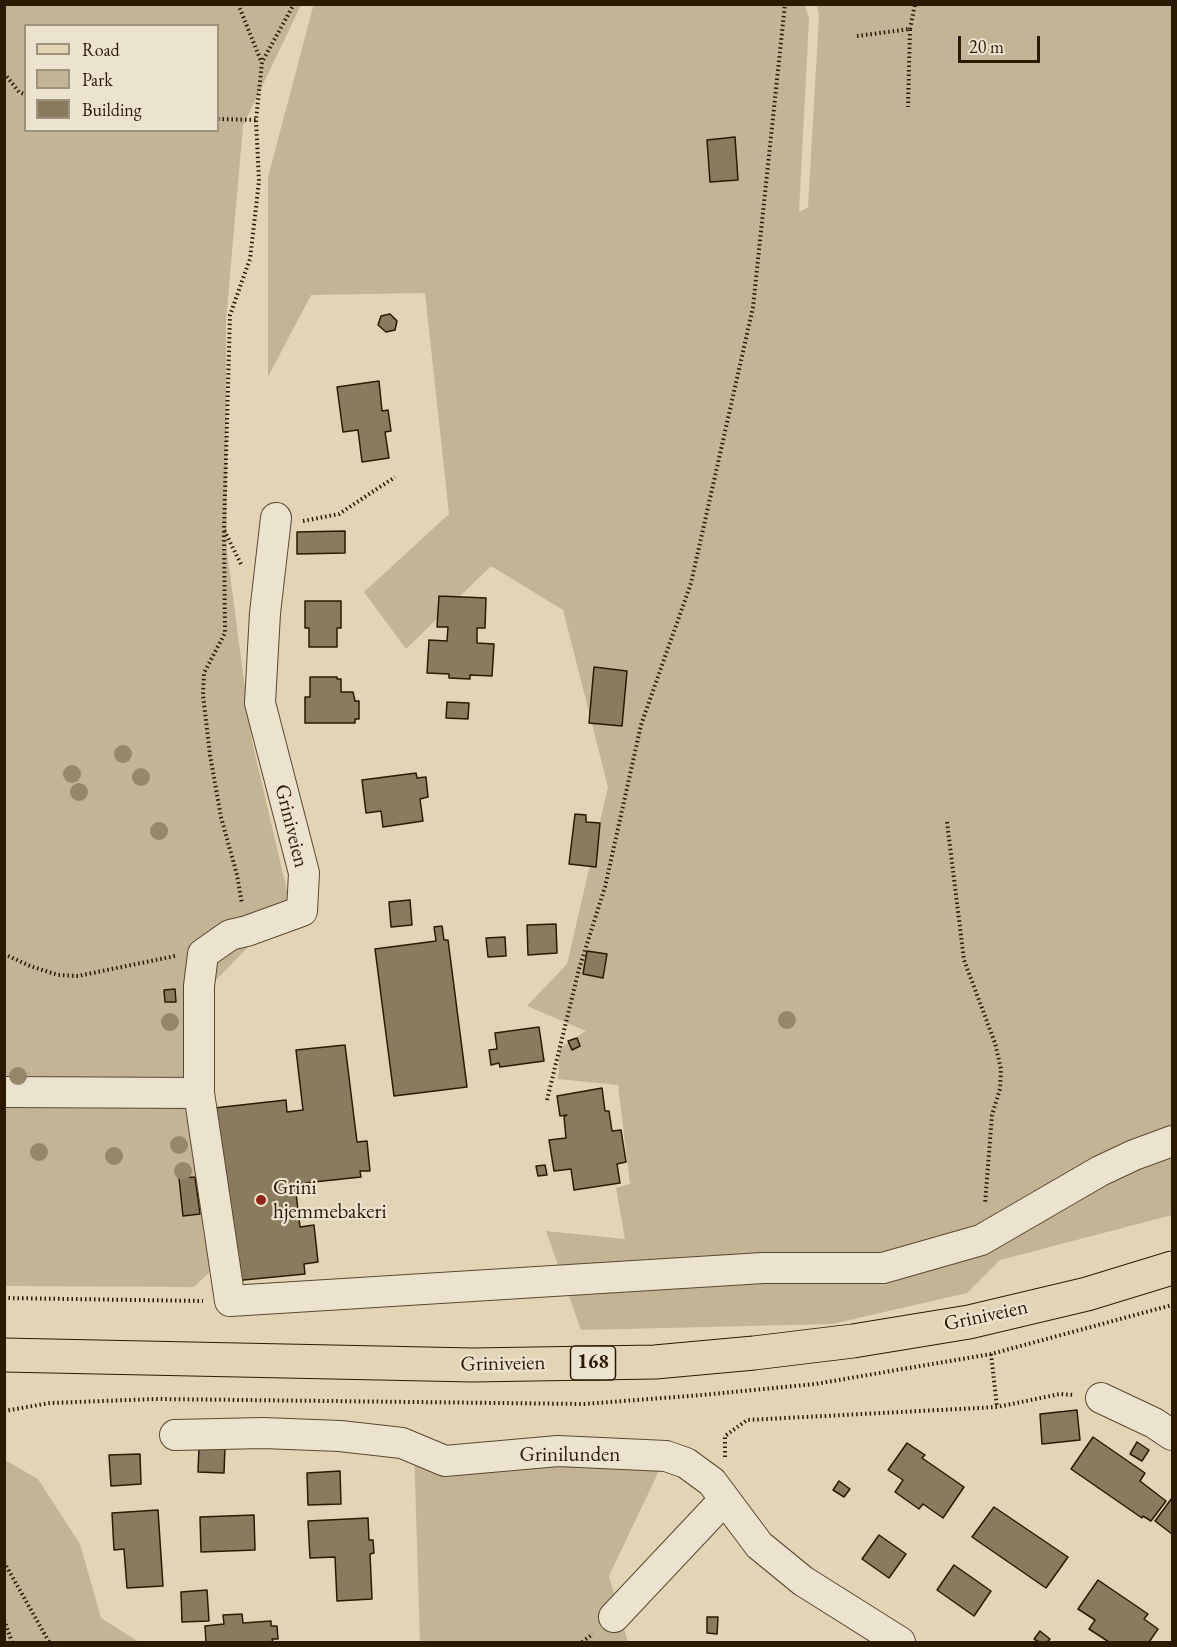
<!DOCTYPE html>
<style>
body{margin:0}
#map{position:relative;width:1177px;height:1647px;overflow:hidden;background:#e2d4b5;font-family:"EB Garamond",serif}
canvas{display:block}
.frame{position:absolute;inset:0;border:6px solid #2c1a00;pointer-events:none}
.legend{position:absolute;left:24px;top:24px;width:195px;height:108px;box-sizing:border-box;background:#ece3cf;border:2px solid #9f937c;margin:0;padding:8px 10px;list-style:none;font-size:18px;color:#2c1a00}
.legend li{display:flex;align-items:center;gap:12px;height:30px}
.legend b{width:30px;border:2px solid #9f937c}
.scale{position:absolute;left:958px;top:36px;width:82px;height:27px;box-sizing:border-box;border:3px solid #2c1a00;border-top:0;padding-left:8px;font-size:18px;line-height:21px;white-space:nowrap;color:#2c1a00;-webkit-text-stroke:4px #ece3cf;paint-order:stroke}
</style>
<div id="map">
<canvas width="1177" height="1647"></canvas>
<div class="frame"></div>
<ul class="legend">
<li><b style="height:8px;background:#e2d4b5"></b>Road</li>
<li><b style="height:16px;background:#c3b496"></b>Park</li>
<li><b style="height:16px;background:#8b7b5e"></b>Building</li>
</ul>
<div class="scale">20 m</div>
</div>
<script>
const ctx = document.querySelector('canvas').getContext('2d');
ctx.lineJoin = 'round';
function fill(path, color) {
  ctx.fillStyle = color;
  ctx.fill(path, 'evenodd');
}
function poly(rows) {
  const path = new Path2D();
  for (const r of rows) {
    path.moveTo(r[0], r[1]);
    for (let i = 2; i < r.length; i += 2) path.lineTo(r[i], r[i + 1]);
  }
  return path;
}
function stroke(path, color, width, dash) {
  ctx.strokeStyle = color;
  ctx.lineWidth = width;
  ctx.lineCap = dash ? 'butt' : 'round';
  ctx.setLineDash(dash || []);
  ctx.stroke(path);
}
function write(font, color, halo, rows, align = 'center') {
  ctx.font = font + ' "EB Garamond",serif';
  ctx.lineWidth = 4.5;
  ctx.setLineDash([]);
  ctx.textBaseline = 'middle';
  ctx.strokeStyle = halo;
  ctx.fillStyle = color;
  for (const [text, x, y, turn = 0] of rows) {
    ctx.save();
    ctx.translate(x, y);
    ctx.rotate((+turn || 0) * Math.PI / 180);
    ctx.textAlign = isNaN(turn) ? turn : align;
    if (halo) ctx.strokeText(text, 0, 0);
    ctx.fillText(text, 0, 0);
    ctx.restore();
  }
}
const green = poly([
 [320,4,805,5,809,19,799,212,808,207,819,16,817,5,1172,5,1172,1215,1000,1260,967,1293,832,1324,581,1330,546,1231,625,1239,616,1188,630,1184,618,1085,558,1079,560,1048,586,1031,527,1006,567,964,608,787,563,610,491,566,406,649,364,592,449,514,425,293,311,295,268,377,268,177,313,7],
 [5,5,301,5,243,126,226,321,227,552,252,741,290,904,211,985,213,1269,194,1287,5,1286],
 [26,26,218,26,218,130,26,130],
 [414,1448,666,1456,609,1576,628,1642,420,1642],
 [5,1460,38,1479,80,1544,101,1618,139,1642,5,1642]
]);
const building = poly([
 [735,137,738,180,710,182,707,140,735,137],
 [390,314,397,321,395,330,386,332,378,325,381,316,390,314],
 [379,381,382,411,388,410,391,431,385,432,389,458,362,462,358,430,343,432,337,387,379,381],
 [345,531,345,553,297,554,297,532,345,531],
 [439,596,486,598,485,628,477,628,477,643,494,644,492,676,470,675,470,679,449,678,449,674,427,673,429,640,447,641,448,627,437,627,439,596],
 [305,601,341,601,341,628,337,628,337,647,309,647,309,628,305,628,305,601],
 [594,667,627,671,622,726,589,723,594,667],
 [310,677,337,677,337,679,341,679,341,692,353,692,355,701,359,701,359,719,355,719,355,723,305,723,305,697,310,697,310,677],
 [447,702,469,703,468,719,446,718,447,702],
 [416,773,417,778,426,777,428,797,420,799,423,821,383,827,381,811,366,813,362,780,416,773],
 [575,814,586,815,586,822,600,823,596,867,569,864,575,814],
 [410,900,412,925,391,927,389,902,410,900],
 [556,924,557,953,528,955,527,925,556,924],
 [442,926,444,940,448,940,467,1087,394,1096,375,949,436,941,434,927,442,926],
 [505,937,506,956,488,957,486,938,505,937],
 [587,951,607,954,603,978,583,974,587,951],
 [175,989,176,1002,165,1002,164,990,175,989],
 [539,1027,544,1061,500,1067,499,1063,491,1065,489,1050,497,1049,495,1033,539,1027],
 [577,1038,580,1046,572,1050,568,1041,577,1038],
 [345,1045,357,1142,367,1141,370,1171,360,1171,361,1177,295,1184,300,1227,314,1225,318,1262,304,1264,305,1274,233,1281,214,1108,286,1100,287,1112,303,1110,296,1050,345,1045],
 [602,1088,605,1111,609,1111,612,1131,621,1130,626,1162,617,1164,620,1183,574,1190,571,1169,554,1171,549,1140,566,1138,564,1117,567,1115,560,1116,557,1096,602,1088],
 [545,1165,547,1175,538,1176,536,1166,545,1165],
 [195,1177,200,1214,183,1216,179,1178,195,1177],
 [1077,1410,1080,1440,1042,1444,1040,1414,1077,1410],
 [1093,1437,1145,1473,1140,1481,1166,1501,1151,1521,1143,1516,1142,1518,1071,1469,1093,1437],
 [1137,1442,1149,1450,1142,1461,1130,1454,1137,1442],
 [907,1443,925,1455,922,1458,964,1487,943,1518,923,1504,919,1509,895,1492,903,1480,888,1470,907,1443],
 [199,1446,225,1447,224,1473,198,1472,199,1446],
 [140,1454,141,1484,111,1486,109,1455,140,1454],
 [340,1471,341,1504,308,1505,307,1473,340,1471],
 [839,1481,850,1489,844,1497,833,1490,839,1481],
 [1172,1498,1172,1534,1155,1521,1172,1498],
 [994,1507,1068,1557,1046,1588,972,1537,994,1507],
 [158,1510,163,1586,127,1588,124,1549,114,1550,112,1513,158,1510],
 [254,1515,255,1550,201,1552,200,1517,254,1515],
 [368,1518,369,1540,373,1540,374,1553,370,1554,372,1599,337,1601,335,1557,310,1558,308,1521,368,1518],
 [879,1535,906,1554,889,1578,862,1559,879,1535],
 [954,1565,991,1591,974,1616,937,1590,954,1565],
 [1098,1580,1148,1614,1144,1619,1158,1629,1149,1642,1109,1642,1089,1629,1095,1620,1078,1609,1098,1580],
 [207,1590,209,1621,182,1622,181,1592,207,1590],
 [242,1614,243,1623,271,1621,271,1626,277,1626,278,1639,272,1639,273,1642,206,1642,205,1626,224,1624,223,1615,242,1614],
 [707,1617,718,1617,717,1634,707,1633,707,1617],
 [1040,1631,1050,1639,1047,1642,1039,1642,1034,1639,1040,1631]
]);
const path = poly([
 [238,4,261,61],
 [910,29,915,4],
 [857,36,910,29,908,107],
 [4,73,19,92,26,95],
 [218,119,256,120],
 [303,521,339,514,395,477],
 [224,531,225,633,204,673,203,695,210,755,221,817,237,875,242,904],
 [241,564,224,530,230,315,250,259,259,181,256,120,262,62,294,4],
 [947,822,964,960,995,1043,1001,1069,1000,1089,992,1115,985,1204],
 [4,954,30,966,58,975,78,976,175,956],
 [547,1100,579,969,605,887,641,725,691,583,753,307,785,4],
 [4,1298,203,1301],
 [991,1354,997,1407],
 [4,1411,50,1403,156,1399,584,1404,702,1395,815,1384,991,1354,1172,1305],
 [725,1457,725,1436,747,1420,997,1407,1060,1394,1074,1395],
 [4,1562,49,1642],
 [4,1620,12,1642],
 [582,1642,593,1634]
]);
const minor = poly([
 [276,518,265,613,260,703,304,873,302,911,247,931,230,935,203,954,199,986,199,1093,230,1301,763,1268,883,1268,981,1240,1100,1171,1134,1155,1172,1141],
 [4,1092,199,1093],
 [1101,1398,1154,1423,1172,1435],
 [175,1435,263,1433,340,1436,402,1443,445,1461,558,1451,666,1456,686,1463,712,1482,759,1545,803,1581,900,1642],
 [614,1617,724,1500]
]);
const major = poly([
 [4,1355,473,1365,655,1362,754,1353,853,1341,969,1322,1087,1294,1172,1268]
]);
const trees = [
 [123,754],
 [72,774],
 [141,777],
 [79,792],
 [159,831],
 [787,1020],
 [170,1022],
 [18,1076],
 [179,1145],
 [39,1152],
 [114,1156],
 [183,1171]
];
const markers = [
 [261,1200,6,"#8f2418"]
];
const shields = [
 [593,1363,45]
];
const shieldNames = [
 ["168",593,1363]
];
const streetNames = [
 ["Griniveien",291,826,76],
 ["Griniveien",986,1316,-12],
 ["Griniveien",503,1364,-1],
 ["Grinilunden",570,1455]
];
const poiNames = [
 ["Grini",273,1188],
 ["hjemmebakeri",273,1212]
];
fill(green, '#c3b496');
fill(building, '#8b7b5e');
stroke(building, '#2c1a00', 1.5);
stroke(minor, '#5a482d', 32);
stroke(major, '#2c1a00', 35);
stroke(path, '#2c1a00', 4, [1.5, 3]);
stroke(minor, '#ece3cf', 30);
stroke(major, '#e2d4b5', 33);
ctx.fillStyle = '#97876a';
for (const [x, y] of trees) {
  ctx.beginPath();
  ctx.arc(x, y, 9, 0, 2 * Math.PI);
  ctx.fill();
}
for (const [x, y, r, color] of markers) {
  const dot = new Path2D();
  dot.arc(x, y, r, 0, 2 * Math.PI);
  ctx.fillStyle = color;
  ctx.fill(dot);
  stroke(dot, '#ece3cf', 2);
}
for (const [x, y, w] of shields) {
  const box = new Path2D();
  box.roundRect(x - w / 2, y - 17, w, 34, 4.5);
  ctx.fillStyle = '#ece3cf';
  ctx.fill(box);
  stroke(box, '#2c1a00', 1.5);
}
write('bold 20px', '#2c1a00', null, shieldNames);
write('21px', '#2c1a00', '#ece3cf', streetNames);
write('21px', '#2c1a00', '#ece3cf', poiNames, 'left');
</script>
